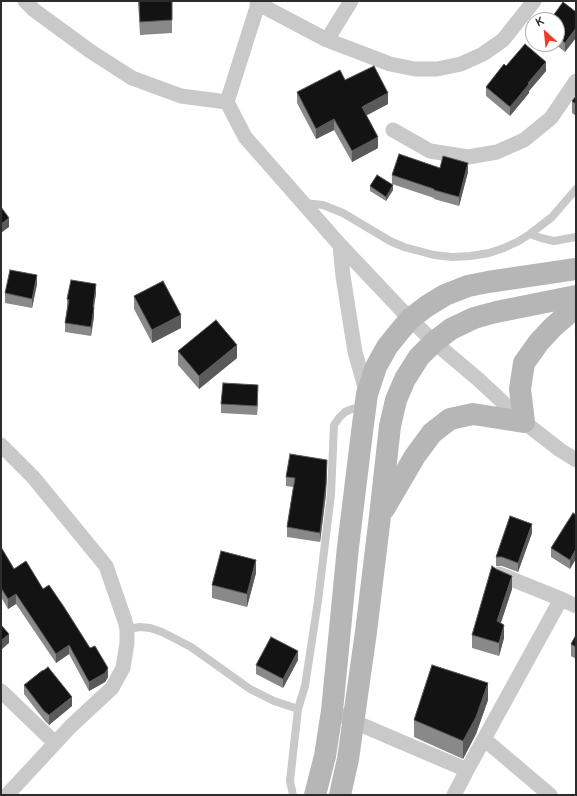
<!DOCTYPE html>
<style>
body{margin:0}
#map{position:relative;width:577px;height:796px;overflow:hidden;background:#fff;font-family:"Varela Round",sans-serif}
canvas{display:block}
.frame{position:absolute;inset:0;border:2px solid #2c2c2c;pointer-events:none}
.north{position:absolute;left:525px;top:12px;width:40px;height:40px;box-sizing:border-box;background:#fff;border:1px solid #ababab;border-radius:50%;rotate:333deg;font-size:11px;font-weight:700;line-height:16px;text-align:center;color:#2c2c2c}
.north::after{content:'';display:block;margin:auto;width:14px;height:18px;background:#f3391f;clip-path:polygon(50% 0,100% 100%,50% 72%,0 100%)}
</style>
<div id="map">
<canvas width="577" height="796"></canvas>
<div class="frame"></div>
<div class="north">K</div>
</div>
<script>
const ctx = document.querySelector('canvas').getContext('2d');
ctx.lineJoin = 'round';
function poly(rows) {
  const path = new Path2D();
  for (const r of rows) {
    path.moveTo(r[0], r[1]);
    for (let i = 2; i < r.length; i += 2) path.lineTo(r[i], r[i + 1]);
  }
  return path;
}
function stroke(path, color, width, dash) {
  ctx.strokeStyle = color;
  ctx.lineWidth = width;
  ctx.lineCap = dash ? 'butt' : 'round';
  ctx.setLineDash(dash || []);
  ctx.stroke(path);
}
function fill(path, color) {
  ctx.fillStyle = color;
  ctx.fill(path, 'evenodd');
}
const lane = poly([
 [304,203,323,205,343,213,390,241,404,247,434,255,452,257,471,256,489,253,504,248,519,241,530,234,552,217,576,189],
 [530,234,541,238,554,241,576,237],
 [127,629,140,627,150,628,162,632,191,647,250,689,274,701,298,709],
 [293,795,290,781,298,709,305,686,318,601,331,494,334,425,339,418,345,412,352,409,365,406]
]);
const street = poly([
 [25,1,34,10,90,51,132,78,181,96,227,102],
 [259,1,227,102,245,137,340,245,410,319,434,342,479,380,524,422,560,450,576,460],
 [257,3,327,40,390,64,415,69,437,69,461,64,483,54,503,40,534,1],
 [327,40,351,1],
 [393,130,430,151,468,157,497,152,524,140,551,118,576,81],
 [340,245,343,276,355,352,367,394],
 [1,445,33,477,106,566,125,621,127,629,127,643,123,668,112,688,71,726,7,795],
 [499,574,561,599,576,606],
 [1,691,55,743],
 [332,711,364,726,467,770],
 [484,739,550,795],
 [454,795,467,770,561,599]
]);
const secondary = poly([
 [384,509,415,456,432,433,450,419,473,414,524,422,520,389,524,363,539,342,553,327,576,307],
 [315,795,325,756,332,711,348,547,362,432,367,394,376,367,387,347,399,332,410,319,427,306,445,295,468,286,488,282,576,269],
 [340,795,348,759,366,632,380,516,390,426,396,400,405,379,419,357,434,342,451,329,474,318,496,312,576,296]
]);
const wall = poly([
 [138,1,172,1,172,33,140,35],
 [576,12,565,52,555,44,557,44,557,20],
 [506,66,546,71,529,91,529,93,510,116,486,96,486,87],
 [345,80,388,104,366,115,378,148,352,162,334,130,316,139,297,103,297,92],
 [576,96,576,116,572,113,572,101],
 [440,168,468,172,459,206,434,199,434,198,392,184,392,175],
 [370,186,393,190,386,201,370,191],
 [37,284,32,308,5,303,5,293],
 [96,293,94,307,94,316,91,336,65,332,65,323,67,307,67,299],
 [134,296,181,328,152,343,134,309],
 [178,351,237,358,199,389,178,365],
 [258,394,257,415,221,413,221,404],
 [327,469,326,494,320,542,287,537,287,527,293,487,286,486,286,477],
 [576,515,570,569,551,557,551,548],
 [532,533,518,572,502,566,496,566,496,557],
 [1,547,14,569,43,589,108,677,105,682,89,691,69,654,56,663,16,604,8,609,1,597],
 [256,573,247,607,212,598,212,585],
 [512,589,501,623,504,638,499,656,472,648,472,635],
 [576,635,576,659,571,656,571,644],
 [298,660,283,688,256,674,256,665],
 [24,685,72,706,49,725,44,720,24,694],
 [488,700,476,734,463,759,414,737,414,720]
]);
const shadedWall = poly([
 [576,28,576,38,565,52,565,43],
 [546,62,546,71,529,91,529,93,510,116,510,107,528,83],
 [388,93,388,104,362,118,362,107],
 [334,119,334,130,316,139,316,129],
 [378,137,378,148,352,162,352,151],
 [468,163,468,172,459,206,459,197],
 [393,185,393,190,386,201,386,197],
 [9,218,9,227,1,233,1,224],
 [37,275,37,284,32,308,32,299],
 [96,284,96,293,93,313,94,307,94,316,91,336,91,327],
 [181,315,181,328,152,343,152,330],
 [237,345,237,358,199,389,199,376],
 [258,385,258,394,257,415,257,406],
 [327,460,326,494,320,542,320,533],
 [532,524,532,533,518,572,518,563],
 [576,549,576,559,570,569,570,560],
 [256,560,256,573,247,607,247,594],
 [512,576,512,589,497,634,497,621],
 [16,594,16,604,8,609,8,599],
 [504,625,504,638,499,656,499,643],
 [9,634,9,643,1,650,1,641],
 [69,645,69,654,56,663,56,654],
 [298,651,298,660,283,688,283,679],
 [108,668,108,677,105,682,89,691,89,682],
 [488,683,488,700,476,734,463,759,463,741],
 [72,697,72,706,49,725,49,715]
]);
const building = poly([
 [139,1,172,1,172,20,140,22,139,1],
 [563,2,576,12,576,28,565,43,557,36,557,20,550,20,563,2],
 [525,44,546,62,528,83,529,84,510,107,486,87,504,64,506,66,525,44],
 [374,66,388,93,362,107,378,137,352,151,334,119,316,129,297,92,340,70,345,80,374,66],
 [576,96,576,104,572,101,576,96],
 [399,154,440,168,443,156,468,163,459,197,434,190,434,189,392,175,399,154],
 [377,175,393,185,386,197,370,186,377,175],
 [1,207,9,218,1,224,1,207],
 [10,270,37,275,32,299,5,293,10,270],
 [71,280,96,284,93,307,94,307,91,327,65,323,69,300,67,299,71,280],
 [163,281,181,315,152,330,134,296,163,281],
 [216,320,237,345,199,376,178,351,216,320],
 [223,383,258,385,257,406,221,404,223,383],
 [290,454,327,460,326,484,320,533,287,527,295,478,286,477,290,454],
 [573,513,576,515,576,549,570,560,551,548,573,513],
 [510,516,532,524,518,563,502,557,496,557,510,516],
 [1,547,14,569,26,561,43,589,49,585,64,607,90,648,95,646,108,668,105,673,89,682,69,645,56,654,16,594,8,599,1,588,1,547],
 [221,551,256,560,247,594,212,585,221,551],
 [492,566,496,569,512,576,497,621,504,625,499,643,472,635,492,566],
 [1,625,9,634,1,641,1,625],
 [576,635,576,647,571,644,576,635],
 [271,637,298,651,283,679,256,665,271,637],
 [432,665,488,683,476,717,463,741,414,720,432,665],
 [48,667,72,697,49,715,44,711,24,685,43,670,43,671,48,667]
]);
stroke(lane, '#c9c9c9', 8);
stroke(street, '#c9c9c9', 15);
stroke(secondary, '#b6b6b6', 22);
fill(wall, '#898989');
fill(shadedWall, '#5a5a5a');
fill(building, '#131313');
stroke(building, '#5a5a5a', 1);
</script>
